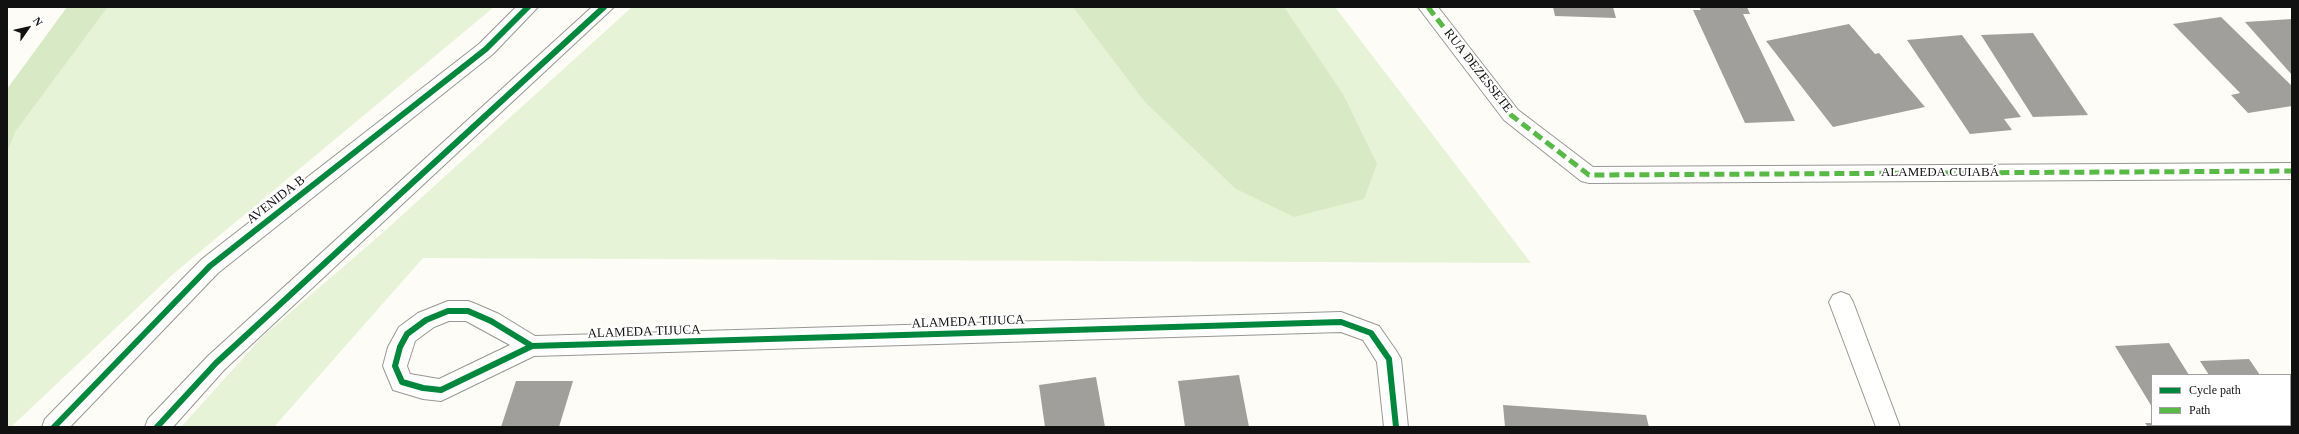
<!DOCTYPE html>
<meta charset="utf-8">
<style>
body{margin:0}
#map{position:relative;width:2299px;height:434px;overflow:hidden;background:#fdfcf7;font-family:Georgia,serif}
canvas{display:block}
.frame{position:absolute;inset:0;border:8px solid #111;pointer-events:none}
.legend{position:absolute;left:2151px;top:374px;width:140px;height:52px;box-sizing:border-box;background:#fff;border:1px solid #a0a0a0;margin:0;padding:5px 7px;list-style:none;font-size:12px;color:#111}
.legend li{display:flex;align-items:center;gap:8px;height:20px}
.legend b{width:20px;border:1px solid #a0a0a0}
.north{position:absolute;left:8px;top:8px;width:40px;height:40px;-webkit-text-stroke:3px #fff;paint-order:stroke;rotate:56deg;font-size:11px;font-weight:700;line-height:16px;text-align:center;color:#111}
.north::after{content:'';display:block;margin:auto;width:14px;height:18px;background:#111;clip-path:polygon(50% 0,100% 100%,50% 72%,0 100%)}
</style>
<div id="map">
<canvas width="2299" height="434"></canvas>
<div class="frame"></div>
<ul class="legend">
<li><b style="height:5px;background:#00873e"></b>Cycle path</li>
<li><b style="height:5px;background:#58b947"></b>Path</li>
</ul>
<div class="north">N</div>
</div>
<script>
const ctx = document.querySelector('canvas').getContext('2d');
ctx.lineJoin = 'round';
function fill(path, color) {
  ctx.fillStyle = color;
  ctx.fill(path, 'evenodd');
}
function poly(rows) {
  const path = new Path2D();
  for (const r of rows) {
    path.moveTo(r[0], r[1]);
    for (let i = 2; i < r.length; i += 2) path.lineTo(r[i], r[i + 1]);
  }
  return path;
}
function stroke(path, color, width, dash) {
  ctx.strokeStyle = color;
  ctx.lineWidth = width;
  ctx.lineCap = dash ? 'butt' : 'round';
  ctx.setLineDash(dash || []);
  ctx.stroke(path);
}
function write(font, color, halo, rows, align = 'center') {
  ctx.font = font + ' Georgia,serif';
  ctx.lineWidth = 4;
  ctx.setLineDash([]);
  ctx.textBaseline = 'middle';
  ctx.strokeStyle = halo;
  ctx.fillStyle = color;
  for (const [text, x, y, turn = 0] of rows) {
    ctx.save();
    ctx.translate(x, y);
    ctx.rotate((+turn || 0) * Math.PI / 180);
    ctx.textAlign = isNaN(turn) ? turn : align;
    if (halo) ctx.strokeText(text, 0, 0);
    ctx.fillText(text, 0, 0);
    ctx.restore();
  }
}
const green = poly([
 [108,7,494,7,172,275,11,427,7,427,7,152,16,131],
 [632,7,1335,7,1531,263,423,258,274,427,181,427,263,336,379,236]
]);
const forest = poly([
 [67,7,108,7,16,131,7,152,7,89],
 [1073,7,1284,7,1343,94,1377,164,1364,199,1294,217,1236,189,1145,102]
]);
const building = poly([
 [1553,7,1613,7,1616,18,1555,16],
 [1699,7,1747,7,1750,14,1743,14,1795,121,1745,123,1693,10,1701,10],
 [2221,17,2292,86,2292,106,2248,113,2231,95,2240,93,2173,24],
 [2292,19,2292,75,2245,22],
 [1849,24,1875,54,1879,53,1925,107,1833,127,1766,41],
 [2033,33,2088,115,2033,117,1981,35],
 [1962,35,2021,117,2004,119,2012,130,1970,134,1907,40],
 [2169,343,2189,375,2152,375,2152,407,2115,346],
 [2249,359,2260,375,2209,375,2200,361],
 [1239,375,1249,427,1185,427,1178,381],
 [1096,377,1105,427,1045,427,1039,385],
 [516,381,573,381,559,427,501,427],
 [1503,405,1646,415,1649,427,1505,427],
 [2290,420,2292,427,2148,427,2145,423,2152,423,2152,425,2290,425]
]);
const minor = poly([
 [516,7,538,7,493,54,218,273,70,427,42,427,45,419,202,259,479,44,516,7],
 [592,7,614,7,224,370,173,427,145,427,148,419,208,356,592,7],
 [1418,7,1438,7,1518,110,1593,167,2292,163,2292,179,1589,183,1581,181,1504,120,1418,7],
 [1841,292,1849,295,1853,302,1900,427,1876,427,1829,302,1833,295,1841,292],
 [448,301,468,301,476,304,499,314,535,336,1341,312,1379,326,1397,352,1401,359,1408,427,1384,427,1377,362,1363,340,1341,332,534,356,441,401,423,399,393,390,383,366,388,347,399,327,418,313,448,301],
 [449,321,466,321,510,345,439,379,410,374,407,366,415,341,434,327,449,321]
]);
const quiet = poly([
 [1428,7,1511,115,1589,175,2292,171]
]);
const cycleway = poly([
 [448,311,468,311,491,321,532,346,441,390,423,388,402,382,395,366,400,347,407,334,426,320,448,311],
 [532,346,1341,322,1371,333,1389,359,1396,427],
 [54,427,210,266,486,49,528,7],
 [157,427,216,363,604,7]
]);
const streetNames = [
 ["RUA DEZESSETE",1478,71,52],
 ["ALAMEDA CUIABÁ",1940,173],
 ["AVENIDA B",276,200,-38],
 ["ALAMEDA TIJUCA",968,322,-2],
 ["ALAMEDA TIJUCA",644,332,-2]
];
fill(green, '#e7f3d7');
fill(forest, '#d8eac5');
fill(building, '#a19f9c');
stroke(minor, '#979795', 2);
fill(minor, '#fffffe');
stroke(quiet, '#58b947', 5, [10, 5]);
stroke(cycleway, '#00873e', 6);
write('13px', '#111', '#fff', streetNames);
</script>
